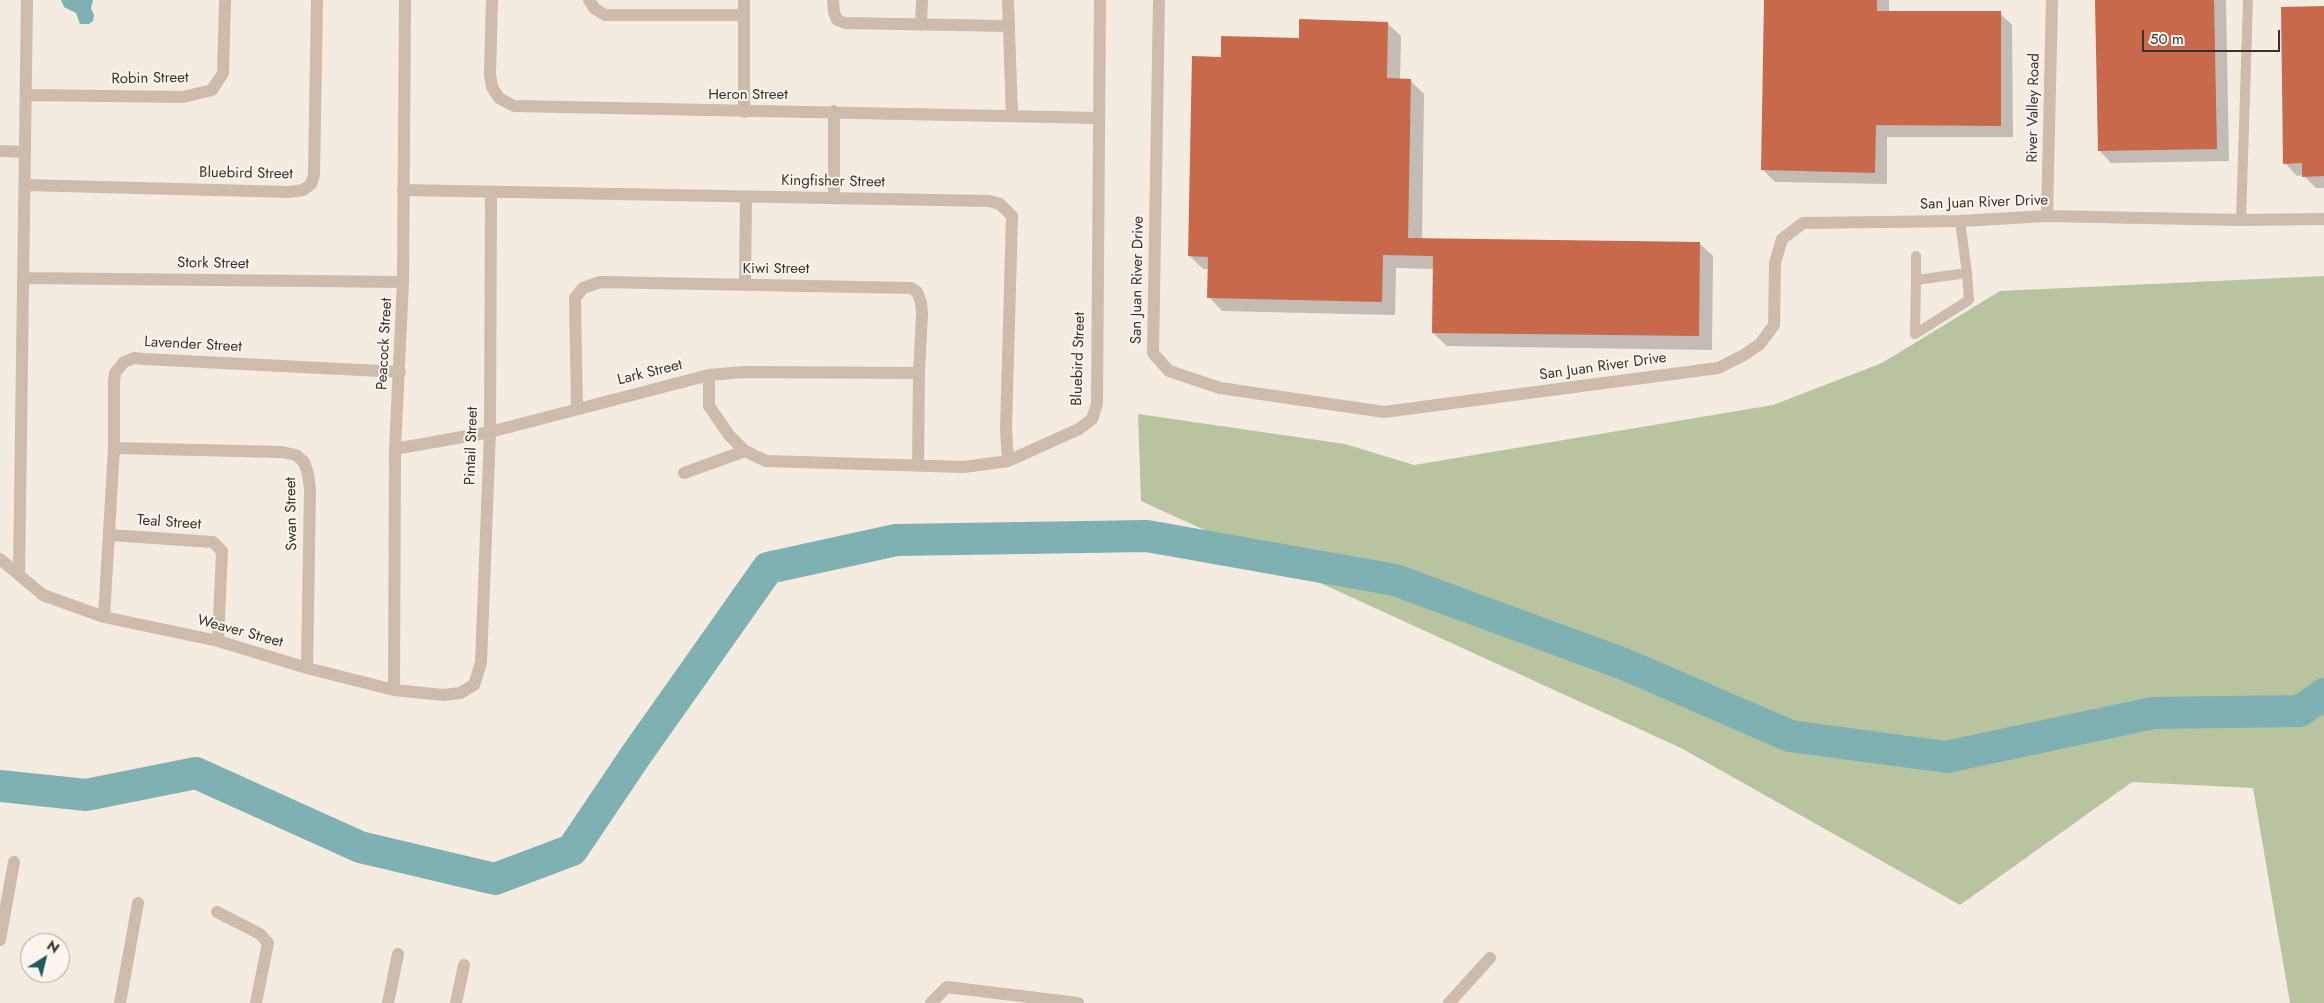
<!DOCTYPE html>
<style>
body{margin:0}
#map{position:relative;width:2324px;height:1003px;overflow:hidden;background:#f4ebe1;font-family:Jost,sans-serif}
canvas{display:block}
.north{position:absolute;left:20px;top:933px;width:50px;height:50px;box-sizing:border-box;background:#fbf5ee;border:1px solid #aea6a0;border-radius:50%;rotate:36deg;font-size:14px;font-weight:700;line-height:20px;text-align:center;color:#3b302b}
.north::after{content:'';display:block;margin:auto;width:18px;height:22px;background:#1f5a5e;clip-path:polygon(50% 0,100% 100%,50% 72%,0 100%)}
.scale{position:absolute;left:2142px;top:30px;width:138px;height:22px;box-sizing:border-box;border:2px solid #3b302b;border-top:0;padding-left:6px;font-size:15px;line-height:18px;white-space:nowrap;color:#3b302b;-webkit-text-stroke:4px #fbf5ee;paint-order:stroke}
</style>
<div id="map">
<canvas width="2324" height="1003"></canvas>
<div class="north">N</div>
<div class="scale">50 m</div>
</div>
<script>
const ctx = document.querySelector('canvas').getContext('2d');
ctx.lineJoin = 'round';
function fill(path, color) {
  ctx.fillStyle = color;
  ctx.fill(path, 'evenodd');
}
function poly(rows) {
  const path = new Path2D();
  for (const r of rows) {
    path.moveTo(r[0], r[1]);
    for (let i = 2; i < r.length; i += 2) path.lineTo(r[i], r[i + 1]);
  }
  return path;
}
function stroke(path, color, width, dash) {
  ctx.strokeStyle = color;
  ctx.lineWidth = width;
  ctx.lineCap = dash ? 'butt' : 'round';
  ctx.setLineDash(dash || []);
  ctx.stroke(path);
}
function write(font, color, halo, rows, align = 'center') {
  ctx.font = font + ' Jost,sans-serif';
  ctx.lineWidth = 4;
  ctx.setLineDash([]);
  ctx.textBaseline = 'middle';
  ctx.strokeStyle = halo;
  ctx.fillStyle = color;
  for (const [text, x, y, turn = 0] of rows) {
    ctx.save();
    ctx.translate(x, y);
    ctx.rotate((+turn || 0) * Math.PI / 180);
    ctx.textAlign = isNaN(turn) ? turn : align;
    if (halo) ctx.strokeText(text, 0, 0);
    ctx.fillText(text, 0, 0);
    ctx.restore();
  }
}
const green = poly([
 [2324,276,2324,1003,2290,1003,2253,788,2132,782,1960,905,1681,748,1141,501,1138,414,1345,444,1414,465,1773,405,1882,363,2000,291]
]);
const water = poly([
 [61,0,93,0,91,8,94,15,93,21,89,24,80,24,76,13,64,7]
]);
const shadow = poly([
 [1765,0,1889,0,1889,12,2000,13,2012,25,2013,137,1887,137,1887,184,1775,182,1763,170],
 [2096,0,2226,0,2229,161,2111,163,2099,150],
 [2324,7,2324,188,2316,188,2303,175,2297,176,2285,163],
 [1387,23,1401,36,1400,80,1411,81,1424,94,1422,240,1699,243,1713,256,1712,350,1447,346,1433,333,1434,269,1396,268,1395,315,1222,311,1209,297,1209,269,1203,269,1190,256,1222,58,1300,40]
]);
const river = poly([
 [0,786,86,795,196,773,360,847,495,879,572,850,636,755,768,568,896,540,1147,536,1395,580,1624,664,1790,736,1946,757,2153,713,2300,711,2324,694]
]);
const building = poly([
 [1764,0,1877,0,1877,11,2001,11,2001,126,1876,125,1875,173,1761,170],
 [2095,0,2214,0,2217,149,2098,151],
 [2324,6,2324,176,2302,177,2302,163,2283,164,2281,7],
 [1299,19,1388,22,1387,78,1411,79,1408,238,1700,242,1699,336,1432,333,1433,256,1383,255,1382,302,1207,298,1208,257,1188,256,1192,56,1221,57,1221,36,1299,38]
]);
const lane = poly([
 [2241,220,2248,0],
 [1960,221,1967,273],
 [1916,280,1967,273,1969,300,1915,334,1916,280,1916,256]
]);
const street = poly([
 [492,0,490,74,492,87,499,98,514,106,1099,118],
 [589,0,594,8,605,15,744,15],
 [744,0,744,112],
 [833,0,834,12,837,20,845,23,1008,26],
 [1008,0,1012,116],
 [1159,0,1153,353,1169,371,1220,388,1384,412,1718,368,1744,355,1760,344,1774,325,1775,263,1782,239,1803,223,1960,221,2047,216,2241,220,2324,219],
 [921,25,922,0],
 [26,95,183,97,212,90,223,73,225,0],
 [834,111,834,198],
 [0,151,25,152],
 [25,185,289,192,303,190,311,184,314,175,317,0],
 [403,190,989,201,1000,204,1012,216,1006,429,1008,461],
 [2047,216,2052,0],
 [23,278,403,282],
 [745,285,746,197],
 [709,375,709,406,729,435,745,451,766,461,964,467,1008,461,1079,429,1092,419,1097,404,1100,0],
 [577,409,575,298,583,288,600,282,911,288,917,292,921,302,922,314,919,373,918,465],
 [114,448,282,452,296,455,304,462,308,474,310,489,307,668],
 [395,449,490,432,709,375,744,372,919,373],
 [684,473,745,451],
 [110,535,213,542,222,551,218,641],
 [0,559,43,595,104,617,218,641,307,668,394,690,443,695,460,693,474,685,481,663,490,432,491,192],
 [19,575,27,0],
 [104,617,114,448,114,383,115,373,124,362,134,358,144,359,400,372],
 [394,690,395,449,403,282,405,0],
 [217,912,260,934,268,943,256,1003],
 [0,940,14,862],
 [120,1003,138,903],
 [388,1003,398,954],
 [456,1003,464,965],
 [931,1003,947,987,1078,1003],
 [1449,1003,1490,958]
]);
const streetNames = [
 ["Robin Street",150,79,-1],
 ["Heron Street",748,95],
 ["River Valley Road",2034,108,-89],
 ["Bluebird Street",246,174,1],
 ["Kingfisher Street",833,182,1],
 ["San Juan River Drive",1984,203,-2],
 ["Stork Street",213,264,1],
 ["Kiwi Street",776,269],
 ["San Juan River Drive",1138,280,-89],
 ["Peacock Street",385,344,-87],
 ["Lavender Street",193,345,3],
 ["Bluebird Street",1079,359,-88],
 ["San Juan River Drive",1603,367,-8],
 ["Lark Street",650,373,-14],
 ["Pintail Street",472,446,-88],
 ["Swan Street",292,514,-91],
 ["Teal Street",169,523,4],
 ["Weaver Street",240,632,15]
];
fill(green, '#b8c4a0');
fill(water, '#7fb0b2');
fill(shadow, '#0003');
stroke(river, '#7fb0b2', 32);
fill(building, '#c8694b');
stroke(lane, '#cdbbac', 10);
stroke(street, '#cdbbac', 12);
write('15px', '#3b302b', '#fbf5ee', streetNames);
</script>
